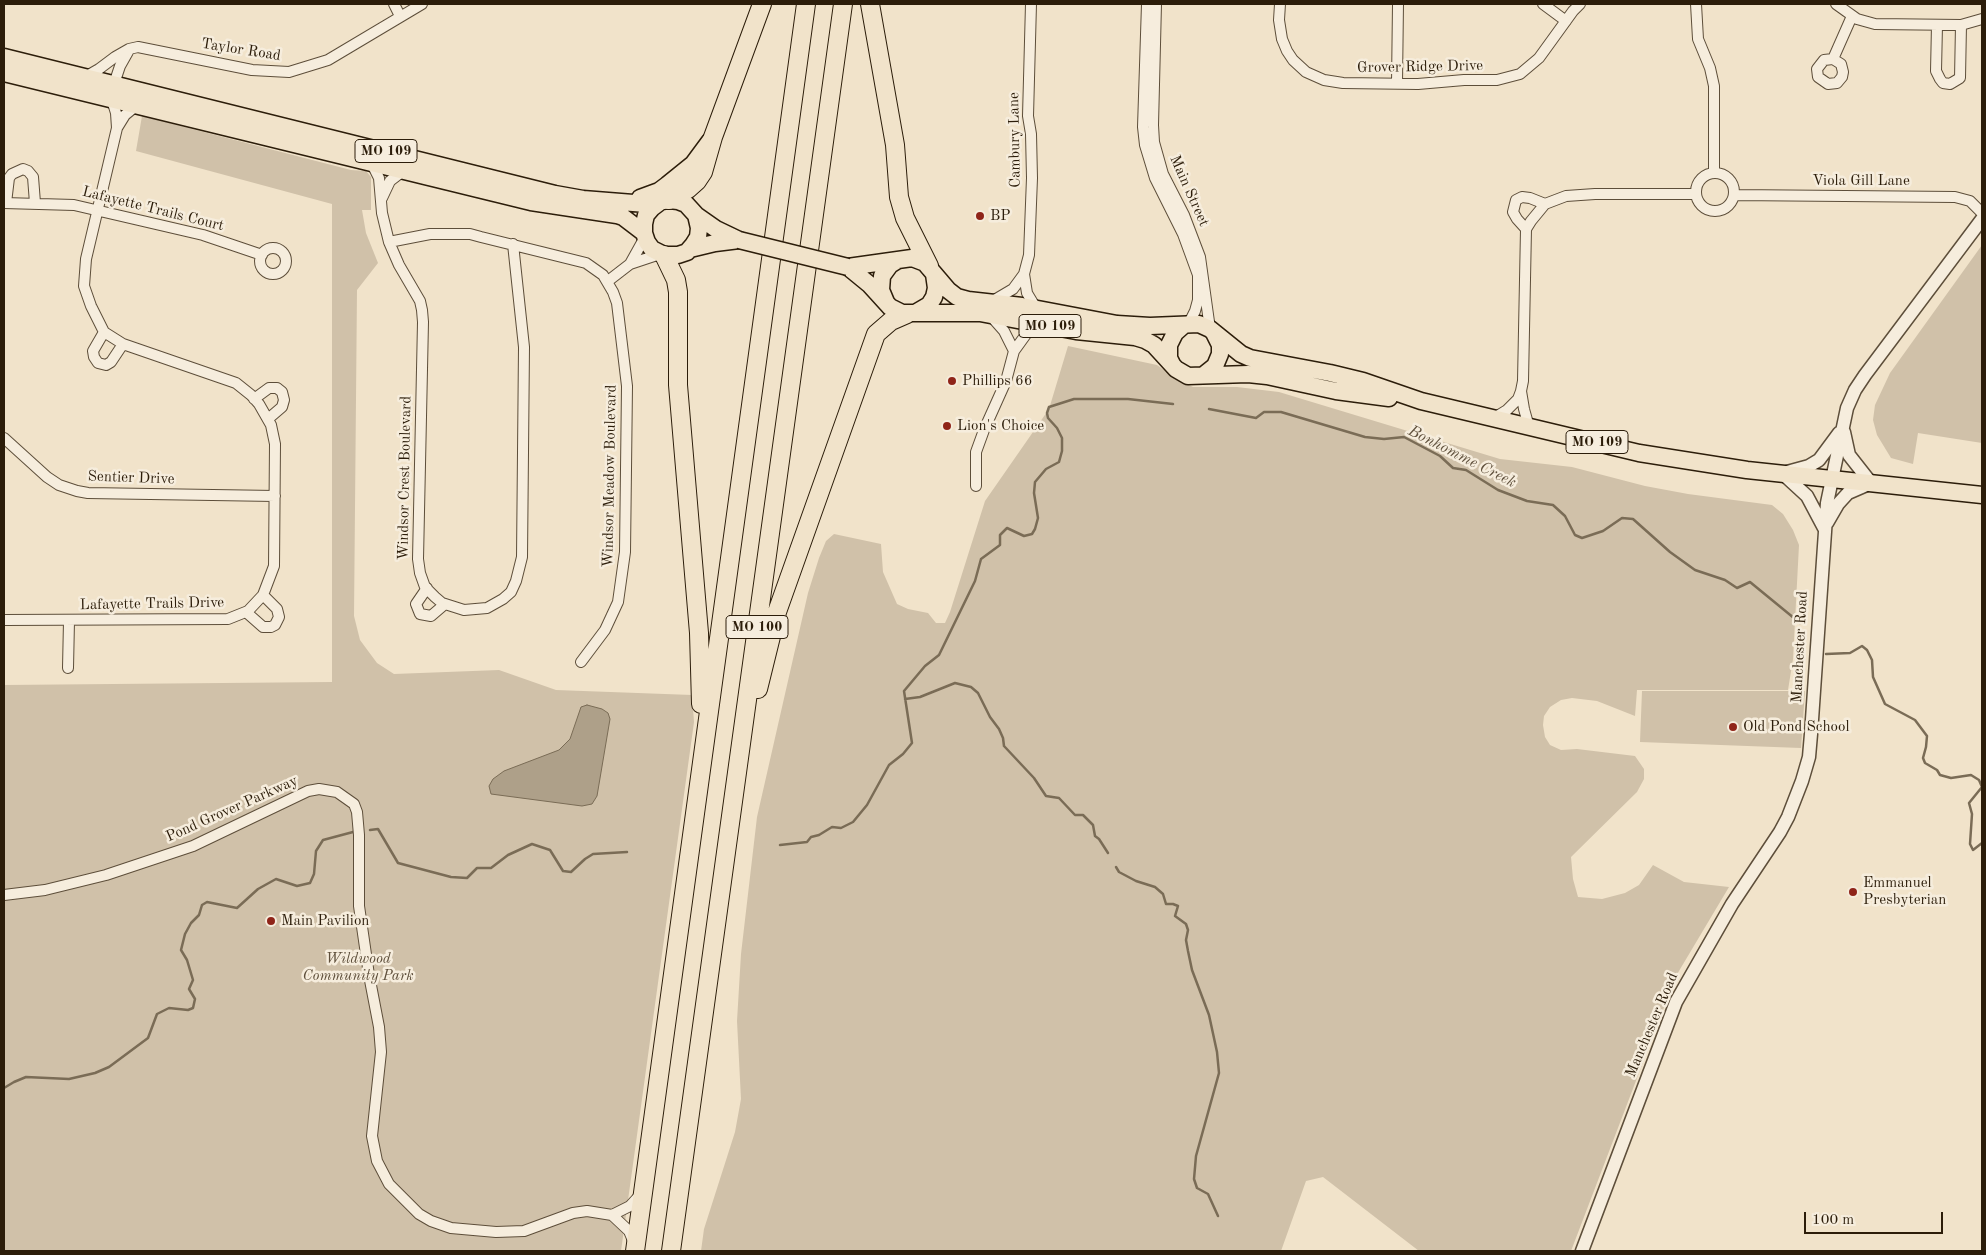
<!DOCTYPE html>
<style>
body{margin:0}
#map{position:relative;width:1986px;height:1255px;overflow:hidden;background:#f1e3ca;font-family:"Old Standard TT",serif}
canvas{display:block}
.frame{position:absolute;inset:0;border:5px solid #2c1d0a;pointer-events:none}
.scale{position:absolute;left:1804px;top:1212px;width:139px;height:22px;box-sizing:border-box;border:2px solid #2c1d0a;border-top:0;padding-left:6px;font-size:15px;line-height:18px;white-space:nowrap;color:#2c1d0a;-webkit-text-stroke:4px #f6eddd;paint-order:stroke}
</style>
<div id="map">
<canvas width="1986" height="1255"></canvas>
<div class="frame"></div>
<div class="scale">100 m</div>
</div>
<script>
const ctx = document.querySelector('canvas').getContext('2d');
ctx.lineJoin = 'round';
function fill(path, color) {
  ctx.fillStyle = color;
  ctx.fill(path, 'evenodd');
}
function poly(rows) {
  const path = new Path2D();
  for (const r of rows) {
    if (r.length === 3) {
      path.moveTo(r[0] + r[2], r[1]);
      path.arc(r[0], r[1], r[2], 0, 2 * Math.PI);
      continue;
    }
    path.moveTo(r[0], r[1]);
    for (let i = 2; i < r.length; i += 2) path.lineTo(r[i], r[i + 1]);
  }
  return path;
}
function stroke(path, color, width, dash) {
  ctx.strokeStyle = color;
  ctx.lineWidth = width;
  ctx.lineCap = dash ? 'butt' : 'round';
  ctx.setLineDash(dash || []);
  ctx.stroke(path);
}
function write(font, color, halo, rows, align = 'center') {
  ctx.font = font + ' "Old Standard TT",serif';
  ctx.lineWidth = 5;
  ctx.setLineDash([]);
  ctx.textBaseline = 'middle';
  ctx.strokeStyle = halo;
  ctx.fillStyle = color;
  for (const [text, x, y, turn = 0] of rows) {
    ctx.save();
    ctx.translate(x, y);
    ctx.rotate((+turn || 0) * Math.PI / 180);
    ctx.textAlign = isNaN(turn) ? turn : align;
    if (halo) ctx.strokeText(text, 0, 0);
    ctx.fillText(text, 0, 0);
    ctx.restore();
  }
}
const green = poly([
 [142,116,351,170,366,171,371,177,371,210,362,210,366,233,378,263,357,290,354,616,360,640,377,663,394,674,499,670,556,690,692,695,694,722,621,1251,4,1251,4,685,332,682,332,204,136,151],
 [1982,245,1982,443,1918,433,1913,464,1891,458,1877,435,1873,420,1875,405,1890,373],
 [1068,346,1157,365,1175,378,1193,387,1237,387,1279,392,1500,459,1572,467,1645,486,1688,494,1772,505,1783,514,1793,530,1799,545,1793,659,1788,690,1637,690,1635,716,1597,701,1572,698,1561,700,1550,707,1544,716,1543,725,1545,737,1550,745,1561,750,1577,749,1635,756,1644,769,1644,779,1637,792,1571,857,1573,879,1578,897,1602,899,1625,893,1639,885,1653,865,1684,882,1729,887,1676,976,1571,1251,1419,1251,1323,1177,1306,1181,1281,1251,701,1251,704,1229,735,1132,741,1099,737,1021,741,954,757,817,808,593,819,558,826,541,834,534,881,544,883,572,897,604,908,609,928,613,936,623,945,623,950,612,985,501,1049,409],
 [1642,691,1805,691,1801,748,1640,742]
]);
const water = poly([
 [587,705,602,709,608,713,610,719,597,796,592,804,582,806,491,794,489,786,493,779,504,771,559,750,570,739,581,707,587,705]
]);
const stream = poly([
 [1209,409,1256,418,1264,412,1281,412,1365,437,1384,439,1404,437,1440,456,1453,468,1466,470,1498,490,1527,501,1553,505,1565,516,1575,535,1582,538,1603,531,1622,518,1633,519,1670,552,1695,570,1725,580,1737,588,1750,582,1800,623],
 [1826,654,1850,653,1862,646,1867,650,1872,660,1873,677,1885,704,1915,720,1927,736,1926,747,1923,758,1925,763,1937,770,1940,775,1951,778,1971,775,1979,780,1982,787,1969,803,1972,814,1970,844,1973,850,1982,843],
 [905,699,920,697,955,683,971,687,978,693,990,717,999,729,1003,738,1004,746,1034,778,1046,796,1059,798,1075,815,1083,815,1093,825,1095,836,1099,839,1108,853],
 [370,830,378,829,398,863,451,877,467,878,477,868,491,868,508,855,532,844,550,850,563,871,571,872,585,859,593,854,627,852],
 [780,845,807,842,811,837,819,835,832,827,841,828,853,822,867,805,889,765,903,754,912,743,904,691,925,666,939,655,975,581,981,559,1000,545,1000,535,1007,528,1024,536,1032,534,1035,529,1038,518,1034,493,1035,482,1046,469,1059,462,1062,451,1062,438,1057,428,1048,418,1047,413,1049,407,1074,399,1128,399,1173,404],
 [1116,867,1119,872,1136,881,1155,887,1163,894,1166,904,1173,904,1178,906,1175,916,1186,924,1188,930,1186,940,1188,951,1192,970,1209,1015,1217,1052,1219,1073,1196,1156,1194,1179,1197,1188,1208,1194,1218,1216],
 [4,1088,14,1082,26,1077,69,1079,95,1073,109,1067,148,1038,157,1014,169,1008,188,1010,193,1008,195,999,189,989,193,980,187,960,181,950,185,934,191,923,199,915,202,905,207,902,237,908,258,889,276,879,297,886,310,883,314,874,316,851,323,840,353,832]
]);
const minor = poly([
 [394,4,400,16],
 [1147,4,1143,127,1145,145,1155,178,1183,234,1198,275,1198,300,1195,311,1188,325],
 [1156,4,1153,125,1154,142,1163,174,1184,215,1200,257,1210,329],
 [1280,4,1279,20,1282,39,1287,51,1293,60,1306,72,1324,80,1343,83,1418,84,1464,80,1497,80,1520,74,1539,58,1573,11,1580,4],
 [1543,4,1566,21],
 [1696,4,1698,39,1710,68,1714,86,1714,173],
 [1836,4,1857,19,1875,24,1961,25,1982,19],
 [1937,25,1936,71,1940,79,1943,83,1950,84,1960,78,1961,25],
 [1833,59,1824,60,1817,69,1818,77,1828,84,1837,83,1842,77,1843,72,1841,64,1833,59,1852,16],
 [85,77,99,69,115,57,129,49,138,47,252,70,289,72,328,60,422,4],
 [1397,83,1398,4],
 [114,84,120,66,129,50],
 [117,128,125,115,136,106],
 [372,164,379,178,382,213,389,242,399,265,420,301,422,310,423,322,418,559,420,573,425,587,435,597,442,603,464,610,487,608,503,599,511,592,516,581,522,557,524,347,513,244],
 [1715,192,19],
 [1734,195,1955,197,1970,201,1982,213],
 [382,198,390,181,403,171],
 [4,203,74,205,203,235,262,255],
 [6,203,9,178,12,174,23,169,28,171,33,177,35,203],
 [1526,229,1517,219,1513,212,1516,200,1522,197,1530,198,1545,204],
 [389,242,430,234,470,234,481,237,586,263,603,275,613,292,617,303,627,386,625,552,618,602,605,630,581,662],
 [273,261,13],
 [630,264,645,237],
 [1024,274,1027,293,1036,308],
 [608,281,630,264,660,254],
 [991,302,1013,289,1024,274,1029,255,1032,178,1031,134,1028,116,1031,4],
 [989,314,1004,331,1014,351],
 [104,332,93,351,94,357,98,363,106,365,111,362,123,344],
 [254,399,269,388,277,388,282,392,284,400,282,407,268,419],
 [1494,418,1507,410,1518,399,1521,391],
 [1529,427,1524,409,1521,391,1523,381,1526,229,1531,221,1545,204,1566,196,1595,194,1696,194],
 [4,438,47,477,59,485,77,491,88,493,275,496],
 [976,486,976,452,984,430,1006,381,1014,351,1027,333,1044,328],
 [427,588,416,604,420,614,431,616,445,604],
 [246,612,263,627,271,627,275,625,279,617,277,609,263,595],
 [4,620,228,619,248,611,263,595,274,566,275,444,271,425,259,404,251,395,236,383,123,344,104,332,91,306,84,286,86,259,117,128,116,113,112,100],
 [68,668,69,621],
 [4,895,45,890,106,875,193,846,308,791,319,789,337,792,354,804,357,812,359,835,359,906,369,975,379,1027,381,1052,372,1136,377,1161,389,1184,419,1214,431,1221,451,1228,496,1232,524,1231,573,1213,587,1211,612,1215,629,1231,634,1243],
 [612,1215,630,1206,641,1194]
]);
const tertiary = poly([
 [1787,472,1809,466,1819,460,1839,433],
 [1782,473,1807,496,1824,528],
 [1827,523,1838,504,1848,493,1871,483,1849,455,1844,432],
 [1582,1251,1676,1002,1732,904,1780,832,1788,817,1802,781,1809,757,1811,734,1827,503,1847,408,1855,390,1865,375,1982,219]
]);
const primary = poly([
 [4,57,555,194,583,199,646,204,669,200,678,201,686,204,696,215,716,229,739,240],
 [4,73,531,202,617,215,623,217,644,233],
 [640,198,659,191,667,185,693,164,710,141],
 [660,202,652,208,646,215,644,224,644,233,647,242,652,249,664,255,678,255,687,252,693,245,698,237,699,228,696,215],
 [690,249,715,243,739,240],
 [848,267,912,258,925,263,948,290,957,297,968,300,1022,306,1117,324,1150,326,1199,324,1210,329,1241,354,1250,358,1330,373,1363,381,1421,401,1639,453,1747,470,1982,495],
 [848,267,870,285,890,307,902,313,980,313,1076,331,1135,337,1145,340,1154,345,1176,369,1188,376,1248,374,1267,376,1336,391,1389,398],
 [886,302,881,290,882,276,890,265,898,260],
 [917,312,929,305,934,297,936,288,934,274],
 [1173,366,1169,358,1169,345,1175,333,1184,325],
 [1205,374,1215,366,1220,354,1220,345,1214,333]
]);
const trunk = poly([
 [870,4,895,145,899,197,905,218,929,266],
 [669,200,688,189,697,181,703,172,713,137,762,4],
 [664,255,676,280,678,292,678,385,699,633,701,704],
 [758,689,777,612,876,334,891,321,907,314],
 [635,1251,806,4],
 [671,1251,843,4]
]);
const primaryBridge = poly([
 [739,240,848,267]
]);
const markers = [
 [980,216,5,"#8f2418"],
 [952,381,5,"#8f2418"],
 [947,426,5,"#8f2418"],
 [1733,727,5,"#8f2418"],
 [1853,892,5,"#8f2418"],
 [271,921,5,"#8f2418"]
];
const shields = [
 [386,151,62],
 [1050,326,62],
 [1597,442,62],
 [757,627,62]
];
const shieldNames = [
 ["MO 109",386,151],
 ["MO 109",1050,326],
 ["MO 109",1597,442],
 ["MO 100",757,627]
];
const streetNames = [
 ["Taylor Road",241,50,9],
 ["Grover Ridge Drive",1420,67,-1],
 ["Cambury Lane",1015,140,-91],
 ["Viola Gill Lane",1861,181],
 ["Main Street",1189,191,66],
 ["Lafayette Trails Court",153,209,14],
 ["Windsor Meadow Boulevard",610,476,-89],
 ["Sentier Drive",131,478,2],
 ["Windsor Crest Boulevard",405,478,-89],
 ["Lafayette Trails Drive",152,604,-1],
 ["Manchester Road",1800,647,-87],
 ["Pond Grover Parkway",232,809,-24],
 ["Manchester Road",1652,1025,-67]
];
const poiNames = [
 ["BP",990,216],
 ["Phillips 66",962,381],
 ["Lion's Choice",957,426],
 ["Old Pond School",1743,727],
 ["Emmanuel",1863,883],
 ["Presbyterian",1863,900],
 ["Main Pavilion",281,921]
];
const parkNames = [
 ["Wildwood",358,959],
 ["Community Park",358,976]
];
const waterNames = [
 ["Bonhomme Creek",1462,457,27]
];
fill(green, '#d0c1a9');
fill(water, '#aea089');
stroke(water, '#7a6c56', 1);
stroke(stream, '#7a6c56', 2.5);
stroke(minor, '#5d4e3a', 12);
stroke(tertiary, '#5d4e3a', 15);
stroke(primary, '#2c1d0a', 19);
stroke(trunk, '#2c1d0a', 20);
stroke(minor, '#f6eddd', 10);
stroke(tertiary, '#f6eddd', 12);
stroke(primary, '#f1e3ca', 16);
stroke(trunk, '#f1e3ca', 18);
stroke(primaryBridge, '#2c1d0a', 19, []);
stroke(primaryBridge, '#f1e3ca', 16);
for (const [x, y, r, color] of markers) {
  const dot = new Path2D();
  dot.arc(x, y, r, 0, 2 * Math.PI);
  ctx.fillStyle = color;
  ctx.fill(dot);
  stroke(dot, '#f6eddd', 2);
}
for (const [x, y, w] of shields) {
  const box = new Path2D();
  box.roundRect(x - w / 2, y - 11.5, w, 23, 4);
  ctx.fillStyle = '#f6eddd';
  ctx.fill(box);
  stroke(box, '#2c1d0a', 1);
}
write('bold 14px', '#2c1d0a', null, shieldNames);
write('15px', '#2c1d0a', '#f6eddd', streetNames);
write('15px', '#2c1d0a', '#f6eddd', poiNames, 'left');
write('italic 15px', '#5d4e3a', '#f6eddd', parkNames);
write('italic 16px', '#60513d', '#f6eddd', waterNames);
</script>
